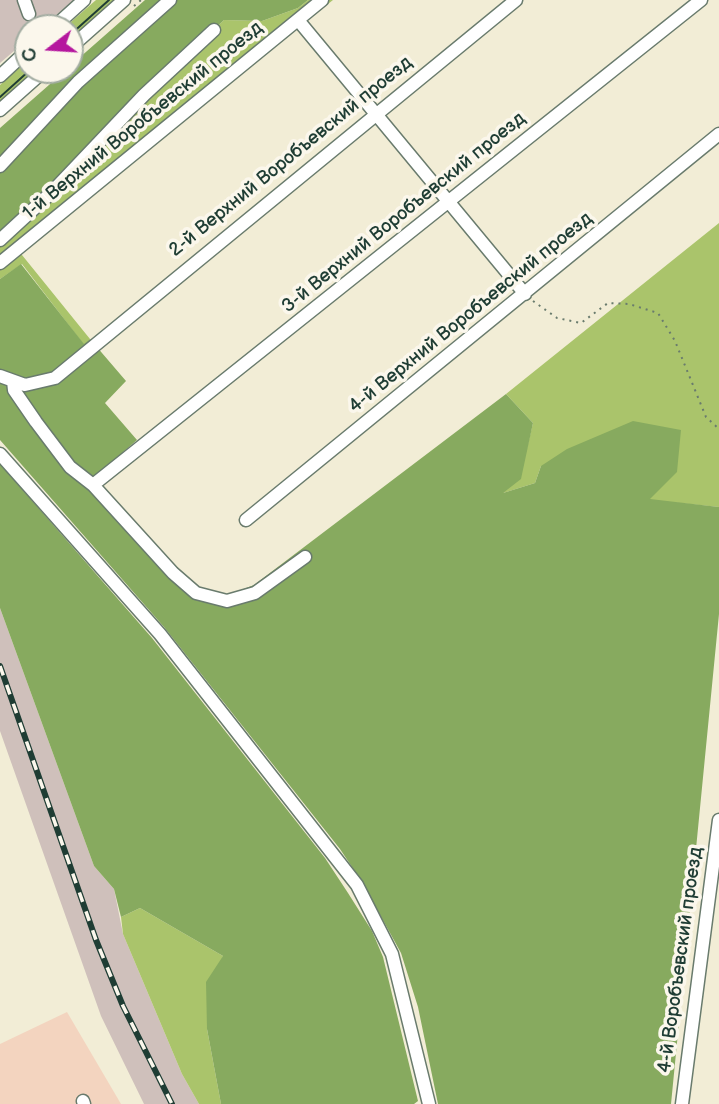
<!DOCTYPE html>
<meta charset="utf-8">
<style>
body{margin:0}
#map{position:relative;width:719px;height:1104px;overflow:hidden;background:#f2edd6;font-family:"Balsamiq Sans",sans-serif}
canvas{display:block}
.north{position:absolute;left:14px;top:14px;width:70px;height:70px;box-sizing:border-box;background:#fbf7ec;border:2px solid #a3ada2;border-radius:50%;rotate:253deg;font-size:19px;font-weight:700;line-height:28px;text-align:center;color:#1f3d34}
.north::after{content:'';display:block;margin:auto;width:24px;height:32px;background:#b5179e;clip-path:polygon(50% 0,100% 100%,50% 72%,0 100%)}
</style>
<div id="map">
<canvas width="719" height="1104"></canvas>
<div class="north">С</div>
</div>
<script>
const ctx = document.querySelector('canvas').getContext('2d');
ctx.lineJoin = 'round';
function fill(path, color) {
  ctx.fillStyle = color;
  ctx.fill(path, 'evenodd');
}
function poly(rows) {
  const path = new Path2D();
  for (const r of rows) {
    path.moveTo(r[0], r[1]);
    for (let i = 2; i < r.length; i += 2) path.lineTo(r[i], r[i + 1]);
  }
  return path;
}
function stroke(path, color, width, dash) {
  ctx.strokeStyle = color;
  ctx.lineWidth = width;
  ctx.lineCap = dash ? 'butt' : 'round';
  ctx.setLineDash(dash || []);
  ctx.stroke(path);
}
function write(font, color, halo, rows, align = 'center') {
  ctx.font = font + ' "Balsamiq Sans",sans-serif';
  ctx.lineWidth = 7;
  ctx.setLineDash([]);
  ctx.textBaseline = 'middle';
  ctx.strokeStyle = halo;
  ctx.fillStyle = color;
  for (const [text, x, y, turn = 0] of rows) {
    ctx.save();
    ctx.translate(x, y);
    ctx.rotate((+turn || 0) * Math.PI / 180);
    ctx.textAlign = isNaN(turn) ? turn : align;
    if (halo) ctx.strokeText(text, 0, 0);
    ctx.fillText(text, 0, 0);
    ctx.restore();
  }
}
const built = poly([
 [67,1012,121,1104,0,1104,0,1044]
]);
const industrial = poly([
 [0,0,74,0,41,28,28,28,28,39,0,63],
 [0,608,94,866,114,889,123,934,182,1074,199,1104,144,1104,101,1016,0,731]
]);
const green = poly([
 [96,0,114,0,70,39,70,28,64,28],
 [308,0,333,0,22,249,22,255,90,339,84,345,22,264,0,279,0,240,144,95,224,20,262,21,298,8],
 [28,60,28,70,36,70,0,102,0,85],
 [719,223,719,507,649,500,541,466,535,483,500,494,527,448,533,423,506,394],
 [140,908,223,956,207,1029,221,1104,199,1104,182,1074,123,934,121,917]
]);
const forest = poly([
 [145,0,308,0,298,8,262,21,224,20,144,95,0,240,0,128,66,70,70,70,70,66],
 [21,264,84,344,90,339,126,381,105,403,137,440,92,479,178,574,199,589,228,595,254,585,506,394,533,423,521,479,503,493,535,483,541,466,567,449,633,421,681,430,677,472,650,499,719,507,719,614,671,1104,438,1104,418,1007,401,953,362,882,340,849,164,627,0,440,0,279],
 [0,464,152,638,325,858,348,893,372,931,383,957,418,1101,414,1104,221,1104,207,1029,206,982,223,956,140,908,121,917,114,889,94,866,0,608]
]);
const path = poly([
 [134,6,141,0],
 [533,301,557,318,581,323,608,303,629,304,658,313,675,341,706,417,719,429]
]);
const minor = poly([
 [24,0,29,14],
 [298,20,525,294],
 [53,28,84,0],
 [70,48,124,0],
 [0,76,28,50],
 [0,110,45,70],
 [0,166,78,82,170,0],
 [0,240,52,192,144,95,214,30],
 [0,263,322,0],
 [0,376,25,385,55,378,516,0],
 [13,381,14,390,36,422,70,467,93,485],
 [0,454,160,634,357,885,392,954,429,1104],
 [246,520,719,134],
 [305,557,255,593,227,601,196,593,173,573,93,485,701,0],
 [83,1101,84,1104],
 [682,1104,719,820]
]);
const tram = poly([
 [70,35,109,0],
 [0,97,30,70]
]);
const rail = poly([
 [0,666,96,940,123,1006,172,1104]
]);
const streetNames = [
 ["1-й Верхний Воробъевский проезд",143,121,-39],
 ["2-й Верхний Воробъевский проезд",291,157,-39],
 ["3-й Верхний Воробъевский проезд",404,213,-39],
 ["4-й Верхний Воробъевский проезд",471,313,-39],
 ["4-й Воробъевский проезд",681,960,-82]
];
fill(built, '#f3d4bf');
fill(industrial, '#cfc0bb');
fill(green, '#aac46b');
fill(forest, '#87aa5f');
stroke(minor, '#697b6d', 15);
stroke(path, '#697b6d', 2, [2, 5]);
stroke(minor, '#fff', 12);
stroke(tram, '#1f3d34', 2);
stroke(rail, '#1f3d34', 6);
stroke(rail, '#fbf7ec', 3.5, [10]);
write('19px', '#1f3d34', '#fbf7ec', streetNames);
</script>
